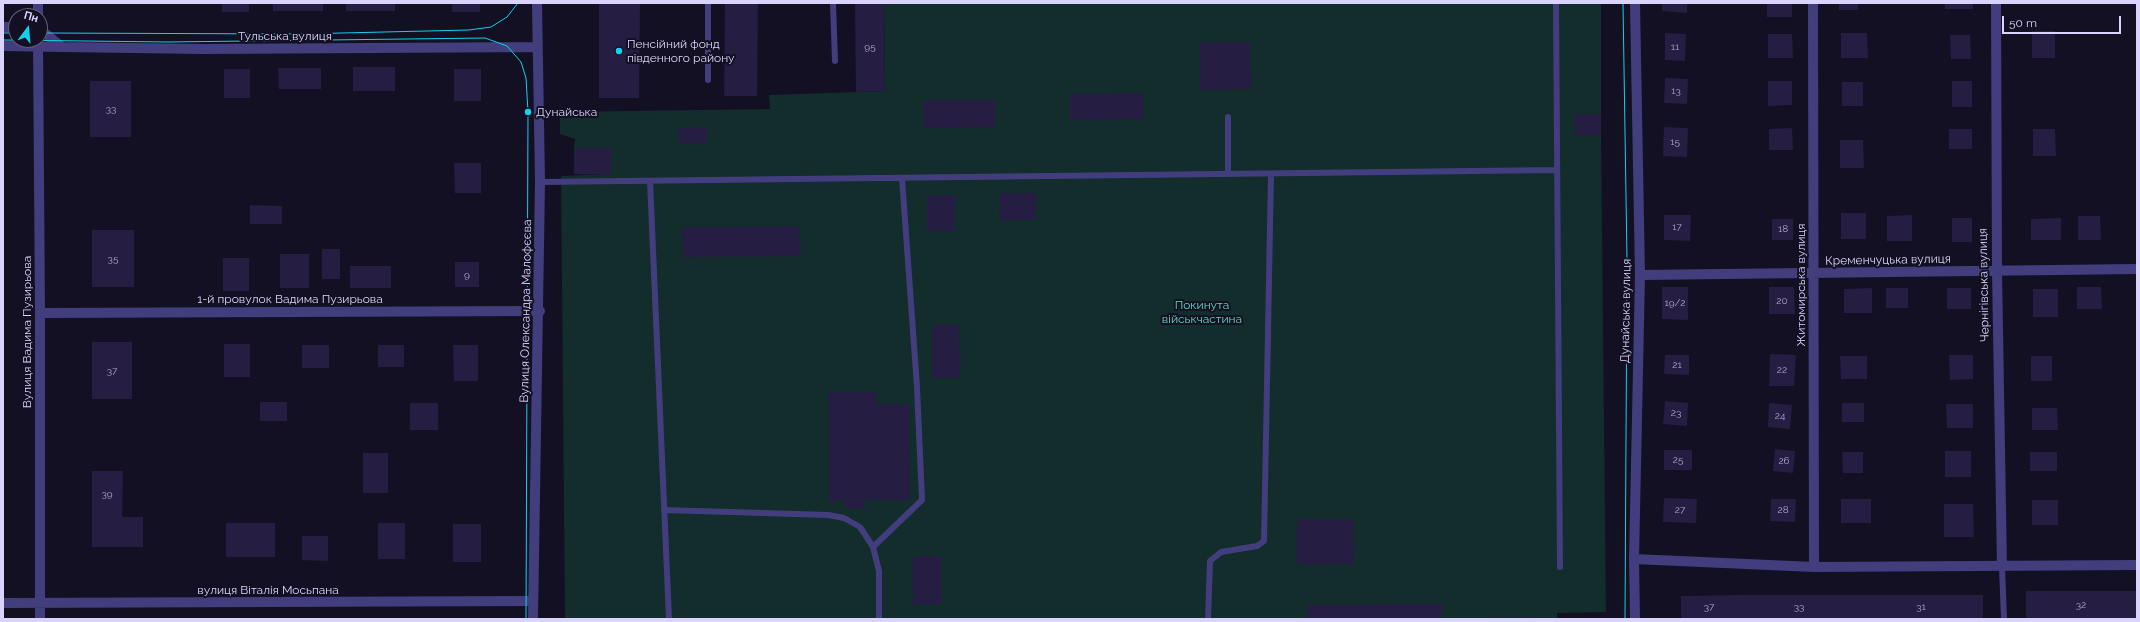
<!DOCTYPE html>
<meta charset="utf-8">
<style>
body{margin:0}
#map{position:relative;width:2140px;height:622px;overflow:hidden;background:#131023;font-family:Raleway,sans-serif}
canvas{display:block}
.frame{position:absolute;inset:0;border:4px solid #dad4fc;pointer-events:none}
.north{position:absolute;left:8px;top:8px;width:40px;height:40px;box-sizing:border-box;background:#131023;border:1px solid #635e7a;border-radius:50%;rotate:16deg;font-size:11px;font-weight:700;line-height:16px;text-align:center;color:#dad4fc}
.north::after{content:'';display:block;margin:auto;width:14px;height:18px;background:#10d2ec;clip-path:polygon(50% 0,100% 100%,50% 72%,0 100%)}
.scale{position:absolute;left:2002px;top:16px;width:119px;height:18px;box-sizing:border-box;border:2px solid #dad4fc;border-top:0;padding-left:5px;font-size:12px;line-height:14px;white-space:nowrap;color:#dad4fc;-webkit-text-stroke:3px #131023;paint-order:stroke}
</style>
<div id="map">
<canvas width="2140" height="622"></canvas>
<div class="frame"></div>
<div class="north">Пн</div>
<div class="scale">50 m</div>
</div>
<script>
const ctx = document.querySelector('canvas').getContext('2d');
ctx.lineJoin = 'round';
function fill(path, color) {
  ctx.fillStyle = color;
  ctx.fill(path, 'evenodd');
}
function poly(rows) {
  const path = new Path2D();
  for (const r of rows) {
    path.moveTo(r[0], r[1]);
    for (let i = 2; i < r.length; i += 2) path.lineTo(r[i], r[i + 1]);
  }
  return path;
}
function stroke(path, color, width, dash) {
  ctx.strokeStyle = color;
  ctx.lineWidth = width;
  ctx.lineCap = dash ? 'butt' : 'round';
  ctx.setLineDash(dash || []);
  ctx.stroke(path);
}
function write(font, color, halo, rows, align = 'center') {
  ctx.font = font + ' Raleway,sans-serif';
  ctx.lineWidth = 4;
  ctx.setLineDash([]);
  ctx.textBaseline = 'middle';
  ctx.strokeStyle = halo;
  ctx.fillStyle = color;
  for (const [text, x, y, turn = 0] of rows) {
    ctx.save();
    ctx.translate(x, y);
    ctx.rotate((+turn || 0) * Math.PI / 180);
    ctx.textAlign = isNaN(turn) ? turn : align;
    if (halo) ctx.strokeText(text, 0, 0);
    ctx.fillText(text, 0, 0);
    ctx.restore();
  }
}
const green = poly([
 [884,3,1601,3,1601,114,1575,114,1575,135,1601,135,1606,612,1557,613,1557,619,565,619,561,176,611,174,611,148,574,148,575,139,560,134,560,112,770,109,769,95,885,91]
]);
const building = poly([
 [222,3,249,3,249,12,222,12],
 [273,3,323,3,323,11,273,11],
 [346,3,395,3,395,11,346,11],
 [452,3,480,3,480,12,452,12],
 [599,3,640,3,639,98,599,98],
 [725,3,758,3,757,96,724,96],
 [855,3,884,3,885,91,856,92],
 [1662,3,1687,3,1687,13,1662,11],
 [1767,3,1792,3,1792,17,1767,17],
 [1839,3,1858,3,1858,10,1839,10],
 [1945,3,1973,3,1973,9,1945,9],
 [2032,31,2055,31,2055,58,2032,58],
 [1665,33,1686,34,1685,61,1665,60],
 [1841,33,1867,33,1868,58,1841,58],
 [1768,34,1792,34,1793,58,1768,58],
 [1950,35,1970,35,1971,59,1951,59],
 [1200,42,1250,42,1251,89,1200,90],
 [353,67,395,67,395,91,353,91],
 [278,68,321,68,321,89,279,89],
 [224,69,250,69,250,98,224,98],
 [454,69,481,69,481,101,454,101],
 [1665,78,1688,79,1687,104,1664,103],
 [90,81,131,81,131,137,90,137],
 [1768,81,1792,81,1792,105,1768,106],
 [1952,81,1972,81,1972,107,1952,107],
 [1842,82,1863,82,1863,106,1842,106],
 [1143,93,1144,119,1070,120,1070,94],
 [923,100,995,100,995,127,923,128],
 [1574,114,1601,114,1601,135,1575,135],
 [678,127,707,127,707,143,679,143],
 [1664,127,1688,128,1687,157,1663,156],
 [1792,128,1793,150,1769,150,1769,129],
 [1949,129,1972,129,1972,149,1949,149],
 [2033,129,2055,129,2056,156,2033,156],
 [1840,140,1863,140,1864,168,1840,168],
 [574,148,611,148,611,175,574,174],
 [454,163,481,163,481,193,455,193],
 [1000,193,1036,193,1035,220,999,220],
 [927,195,955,195,955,231,927,231],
 [250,205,282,206,282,224,250,224],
 [1841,213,1866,213,1866,239,1841,239],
 [1664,215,1691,215,1690,241,1664,240],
 [1912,215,1912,241,1887,241,1887,216],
 [2078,216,2100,216,2101,240,2078,240],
 [1952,218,1972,218,1972,242,1952,242],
 [2061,218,2061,240,2031,240,2031,219],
 [1772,219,1793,219,1793,240,1772,240],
 [799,226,800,256,683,257,682,227],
 [92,230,134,230,134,287,92,287],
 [322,249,340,249,340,279,322,279],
 [280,254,309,254,309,288,280,288],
 [223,258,249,258,249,291,223,291],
 [455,262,479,262,479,287,455,287],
 [350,266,391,266,391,288,350,288],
 [1662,287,1688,287,1688,320,1662,319],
 [1769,287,1794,287,1795,314,1769,314],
 [2077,287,2101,287,2102,309,2077,309],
 [1872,288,1872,313,1844,313,1844,289],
 [1886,288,1908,288,1908,308,1886,308],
 [1947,288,1971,288,1971,309,1947,309],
 [2033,289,2058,289,2058,317,2033,317],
 [932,325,959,325,960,377,932,378],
 [92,342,132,342,132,399,92,399],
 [224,344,250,344,250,377,224,377],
 [302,345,329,345,329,368,302,368],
 [378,345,404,345,404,367,378,367],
 [453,345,478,345,478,381,454,381],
 [1770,354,1796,355,1794,386,1769,386],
 [1665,355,1689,355,1689,375,1664,374],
 [1949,355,1973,355,1973,379,1950,380],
 [1840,356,1867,356,1867,379,1841,379],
 [2031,356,2052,356,2052,381,2031,381],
 [828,392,876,392,876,404,909,404,910,500,865,500,865,509,845,509,844,501,829,501],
 [1665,401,1688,403,1687,426,1663,424],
 [260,402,287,402,287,421,260,421],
 [410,403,438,403,438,430,410,430],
 [1769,403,1792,405,1790,429,1768,427],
 [1842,403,1864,403,1864,422,1842,422],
 [1946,404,1973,404,1973,428,1947,428],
 [2032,408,2057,408,2058,430,2032,430],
 [1775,449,1795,451,1793,473,1773,471],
 [1664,450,1692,450,1692,470,1664,470],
 [1945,451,1971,451,1971,477,1945,477],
 [1842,452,1863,452,1863,473,1843,473],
 [2030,452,2057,452,2057,471,2030,471],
 [363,453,388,453,388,493,363,493],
 [92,471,123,471,122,517,143,517,143,547,92,547],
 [1664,498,1697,499,1696,523,1663,522],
 [1771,499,1796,499,1795,522,1770,521],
 [1841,499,1871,499,1871,523,1841,523],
 [2032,500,2058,500,2058,525,2032,525],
 [1944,504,1973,504,1974,537,1944,537],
 [1297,519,1353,519,1354,564,1297,565],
 [226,523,275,523,275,557,226,557],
 [378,523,405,523,405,559,378,559],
 [453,524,481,524,481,562,453,562],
 [302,536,328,536,328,561,302,560],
 [913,556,941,556,941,604,913,605],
 [2026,591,2137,591,2137,618,2026,618],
 [1737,595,1983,595,1983,619,1681,619,1681,596],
 [1442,604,1442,619,1307,619,1307,605],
 [1537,617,1537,619,1485,619,1485,618]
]);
const path = poly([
 [2046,619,2046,618],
 [2082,619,2082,618],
 [2121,619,2121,618]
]);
const service = poly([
 [708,3,708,80],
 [833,3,835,61],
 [1556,3,1560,567],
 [1228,174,1228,117],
 [650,181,669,619],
 [540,182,1557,170],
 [664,510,828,515,844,518,860,527,873,547,879,571,879,619],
 [873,547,922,500,917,387,902,178],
 [2002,567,2004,619],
 [1208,619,1210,561,1221,552,1257,546,1264,541,1271,174]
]);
const minor = poly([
 [1813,3,1814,567],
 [1996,3,1997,271,2002,567],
 [38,45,40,313,40,619],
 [1640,275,2137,269],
 [40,313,540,311],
 [1634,559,1814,567,2137,565],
 [3,603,533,601]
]);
const tertiary = poly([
 [38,3,38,16],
 [3,27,16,27],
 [40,29,62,47,203,49,537,47],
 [3,46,62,47],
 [533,619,540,182,537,3],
 [1635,619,1634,559,1640,275,1635,3]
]);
const tram = poly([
 [1623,3,1627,261,1625,619],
 [3,33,16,33],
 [40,33,299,34,469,30,491,27,507,17,518,3],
 [3,40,168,42,485,38,507,46,521,62,526,78,528,112,526,619]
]);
const markers = [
 [619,51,4,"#10d2ec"],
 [528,112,4,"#10d2ec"]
];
const numberNames = [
 ["95",870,47],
 ["11",1675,47],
 ["13",1676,91],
 ["33",111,109],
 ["15",1675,142],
 ["17",1677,227],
 ["18",1783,229],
 ["35",113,259],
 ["9",467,275],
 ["20",1782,301],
 ["19/2",1675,303],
 ["21",1677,365],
 ["22",1782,370],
 ["37",112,371],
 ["23",1676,413],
 ["24",1780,416],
 ["25",1678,460],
 ["26",1784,461],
 ["39",107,494],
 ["27",1680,510],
 ["28",1783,510],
 ["32",2081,605],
 ["37",1709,607],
 ["33",1799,607],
 ["31",1921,607]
];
const streetNames = [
 ["Тульська вулиця",285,36],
 ["Кременчуцька вулиця",1888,260,-1],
 ["Житомирська вулиця",1801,285,-90],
 ["Чернігівська вулиця",1984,285,-91],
 ["1-й провулок Вадима Пузирьова",290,299],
 ["Вулиця Олександра Малофєєва",526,311,-89],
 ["Дунайська вулиця",1626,311,-89],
 ["Вулиця Вадима Пузирьова",27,332,-90],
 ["вулиця Віталія Мосьпана",268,590]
];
const poiNames = [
 ["Пенсійний фонд",627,44],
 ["південного району",627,58],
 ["Дунайська",536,112]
];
const parkNames = [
 ["Покинута",1202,305],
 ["військчастина",1202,319]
];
fill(green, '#132c2c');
fill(building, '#251d42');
stroke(path, '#37ada9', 2.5, [2, 3]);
stroke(service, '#423e7e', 6);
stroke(minor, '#423e7e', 10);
stroke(tertiary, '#423e7e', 10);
stroke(tram, '#10d2ec', 1);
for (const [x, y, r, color] of markers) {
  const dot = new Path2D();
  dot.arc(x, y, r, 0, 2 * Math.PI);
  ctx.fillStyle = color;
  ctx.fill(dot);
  stroke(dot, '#131023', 1.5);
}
write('10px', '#ada6ce', null, numberNames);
write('12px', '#dad4fc', '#131023', streetNames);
write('12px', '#dad4fc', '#131023', poiNames, 'left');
write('12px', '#65d7bd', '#131023', parkNames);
</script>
